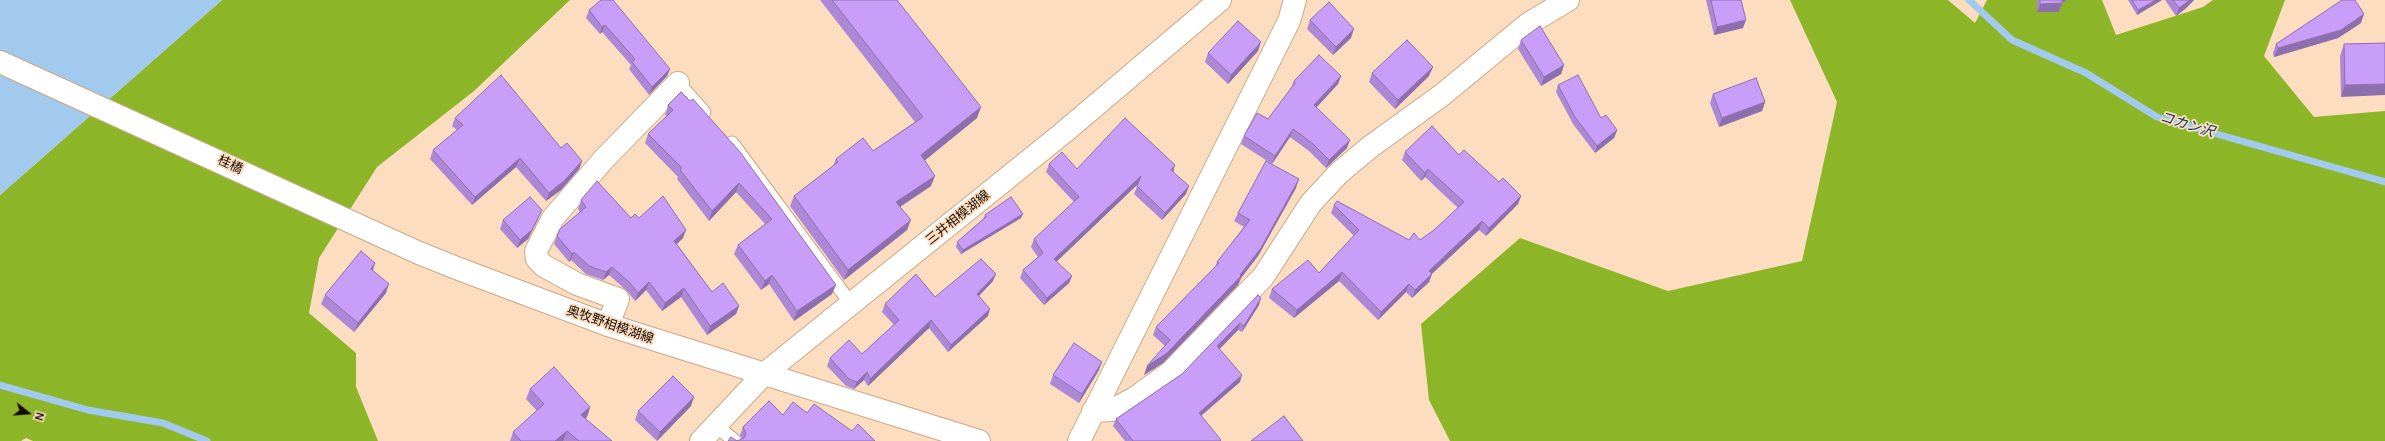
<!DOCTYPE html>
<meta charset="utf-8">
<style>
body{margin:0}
#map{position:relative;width:2385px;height:441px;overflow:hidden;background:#fcddc0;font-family:Manrope,sans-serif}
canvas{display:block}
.north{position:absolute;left:8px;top:393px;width:40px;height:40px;-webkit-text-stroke:3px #fcddc0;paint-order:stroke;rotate:107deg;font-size:11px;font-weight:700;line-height:16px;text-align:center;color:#170a01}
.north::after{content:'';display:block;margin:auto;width:14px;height:18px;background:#170a01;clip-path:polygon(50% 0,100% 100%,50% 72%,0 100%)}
</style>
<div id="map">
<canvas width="2385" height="441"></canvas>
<div class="north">N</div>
</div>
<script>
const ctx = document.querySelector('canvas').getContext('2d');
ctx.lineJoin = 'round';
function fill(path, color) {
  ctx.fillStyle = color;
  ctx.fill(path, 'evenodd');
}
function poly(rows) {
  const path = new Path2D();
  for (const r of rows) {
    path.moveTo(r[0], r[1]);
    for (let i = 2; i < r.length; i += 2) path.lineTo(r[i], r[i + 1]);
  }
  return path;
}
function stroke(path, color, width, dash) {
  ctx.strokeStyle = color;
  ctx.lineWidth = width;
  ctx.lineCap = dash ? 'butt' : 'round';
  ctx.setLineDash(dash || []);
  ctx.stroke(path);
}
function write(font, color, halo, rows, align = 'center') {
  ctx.font = font + ' Manrope,"Noto Sans JP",sans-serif';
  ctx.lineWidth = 3.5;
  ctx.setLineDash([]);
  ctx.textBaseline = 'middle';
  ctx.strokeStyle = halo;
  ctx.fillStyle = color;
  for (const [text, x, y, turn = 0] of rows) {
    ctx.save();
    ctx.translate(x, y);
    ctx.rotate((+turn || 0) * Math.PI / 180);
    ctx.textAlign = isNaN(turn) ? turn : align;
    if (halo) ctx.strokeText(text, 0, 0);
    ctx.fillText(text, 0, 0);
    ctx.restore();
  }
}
const forest = poly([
 [222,0,570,0,474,91,377,167,319,258,309,313,356,353,356,387,378,441,33,441,26,438,21,441,0,441,0,195],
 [1790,0,1948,0,1975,23,1987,0,2102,0,2116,35,2203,7,2213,0,2285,0,2264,56,2314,117,2385,111,2385,441,1450,441,1429,400,1421,324,1520,238,1668,291,1802,261,1837,102]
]);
const water = poly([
 [0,0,222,0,0,195]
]);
const stream = poly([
 [1969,0,2012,40,2086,73,2157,117,2385,182],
 [0,385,88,410,163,423,207,441]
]);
const lane = poly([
 [678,83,704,112],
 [732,143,851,304],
 [716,426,735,441]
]);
const street = poly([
 [608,325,618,299,577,284,544,266,537,259,536,251,553,218,604,159,678,83],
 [1093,411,1112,410,1135,398,1171,372,1263,277,1311,203,1339,173,1370,147,1442,95,1528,24,1568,0],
 [1079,441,1289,21,1295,0]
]);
const secondary = poly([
 [0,62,419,253,459,269,608,325,979,441],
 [701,441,764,374,1063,133,1220,0]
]);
const wall = poly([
 [820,0,897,0,977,118,925,160,931,186,900,207,907,230,844,280,790,206,794,196,833,166,836,159,873,151,915,122],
 [1706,0,1741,0,1743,28,1714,35],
 [2037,0,2066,0,2065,2,2062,2,2062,3,2059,12,2037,12],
 [2128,0,2162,0,2137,15],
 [2165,0,2194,0,2185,9,2176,16],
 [589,10,670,69,667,76,649,95,629,69,631,65,602,32,600,34,586,18],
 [1310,20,1351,38,1333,55,1307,29],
 [2361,23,2338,38,2274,57,2273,53,2276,44],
 [1521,40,1564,65,1561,74,1541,86,1518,49],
 [2385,43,2341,97,2340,56,2344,44],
 [1258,51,1228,84,1205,62,1208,53],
 [1372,73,1429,76,1395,109,1369,82],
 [1341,76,1338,84,1316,108,1347,148,1326,168,1309,151,1290,137,1272,164,1296,188,1258,256,1241,278,1238,285,1163,363,1144,375,1165,346,1153,335,1156,327,1215,267,1217,262,1244,227,1234,221,1238,213,1272,164,1241,144,1244,136,1268,119,1291,88,1294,81],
 [1558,85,1617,130,1614,138,1595,153,1573,124,1556,92],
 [681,92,832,294,794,321,769,284,761,290,734,254,738,245,765,224,736,192,709,221,677,179,678,177,645,143,648,134,667,116,665,115,668,105],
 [1713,94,1765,102,1762,111,1719,127,1710,103],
 [455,118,561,148,582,161,579,169,561,190,546,201,516,167,472,205,430,159,433,150,457,130,452,126],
 [1405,152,1459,155,1499,182,1521,196,1518,204,1486,236,1479,230,1432,274,1429,282,1412,298,1406,292,1378,320,1339,281,1294,318,1269,298,1272,289,1319,273,1354,236,1331,213,1334,205,1409,240,1420,240,1434,230,1458,208,1425,177,1421,181,1402,160],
 [1049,164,1077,169,1173,171,1186,194,1162,220,1134,194,1138,184,1056,262,1072,276,1069,283,1044,305,1020,278,1023,270,1038,257,1031,247,1034,239,1074,202,1046,172],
 [581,200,631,218,639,218,683,238,677,244,712,292,739,306,736,314,707,335,681,297,662,311,646,290,635,301,627,291,609,275,603,280,586,274,571,260,569,262,554,244,557,236,580,212,578,209],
 [985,215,1021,218,961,254,956,247,957,242,983,219],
 [538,219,528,239,517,248,500,229,503,220],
 [375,263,373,270,386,293,354,332,321,304,325,295],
 [993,281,979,296,988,316,948,352,929,328,868,386,864,380,854,389,846,386,827,366,830,358,862,354,894,325,882,312,885,304,935,297],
 [1259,305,1242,332,1238,330,1220,349,1240,382,1201,416,1221,441,1125,441,1113,426,1116,419,1182,374],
 [1099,370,1079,403,1050,384,1053,375],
 [530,389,590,407,587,417,585,419,612,441,510,441,513,432,537,411,526,399],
 [691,406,657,441,635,420,638,411],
 [807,413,852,431,737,441,742,439,740,435,743,427,783,415]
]);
const shadedWall = poly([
 [2059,0,2066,0,2065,2,2059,2],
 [2156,0,2162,0,2137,15,2138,10],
 [2190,0,2194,0,2185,9,2176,16,2179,8],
 [2062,3,2059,12,2037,12,2040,4],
 [2364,14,2361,23,2338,38,2274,57,2278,48],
 [1746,20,1743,28,1714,35,1717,27],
 [605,25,602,32,600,34,602,27],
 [1354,29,1351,38,1333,55,1336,47],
 [1261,42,1258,51,1228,84,1231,75],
 [1564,65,1561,74,1541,86,1544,77],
 [1433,67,1429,76,1395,109,1398,100],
 [670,69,667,76,649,95,652,87],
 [1341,76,1338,84,1311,113,1314,105],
 [2385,84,2385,95,2341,97,2345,85],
 [1765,102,1762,111,1719,127,1722,118],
 [981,107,977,118,918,166,921,155],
 [1293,129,1290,137,1272,164,1275,156],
 [1617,130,1614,138,1595,153,1597,146],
 [1350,140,1347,148,1326,168,1329,160],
 [520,158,516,167,472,205,475,197],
 [582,161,579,169,561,190,546,201,549,193],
 [1175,165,1173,173,1171,170],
 [1428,169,1425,177,1421,181,1425,173],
 [935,176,931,186,892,212,896,202],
 [1141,176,1138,184,1051,267,1054,259],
 [1299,179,1296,188,1258,256,1241,278,1238,285,1163,363,1144,375,1147,366,1240,275],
 [739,183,736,192,709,221,712,211],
 [1189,186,1186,194,1162,220,1165,213],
 [1521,196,1518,204,1486,236,1489,228],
 [542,210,538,219,528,239,517,248,520,240],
 [1023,214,1021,218,961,254,963,250],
 [911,220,907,230,844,280,848,270],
 [1482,221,1479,230,1426,279,1429,271],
 [686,230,683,238,671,249,674,241],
 [574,252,571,260,569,262,572,254],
 [375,263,372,272,371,269],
 [612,267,609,275,603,280,606,272],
 [1342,272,1339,281,1294,318,1297,310],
 [996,274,993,281,974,301,977,294],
 [1432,274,1429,282,1412,298,1415,290],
 [772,275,769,284,761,290,765,281],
 [1072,276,1069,283,1044,305,1047,298],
 [649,282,646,290,635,301,638,293],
 [389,284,386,293,354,332,358,323],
 [1409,284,1406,292,1378,320,1381,312],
 [836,285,832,294,794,321,797,311],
 [684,288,681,297,662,311,665,303],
 [1261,298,1259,305,1242,332,1244,326],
 [739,306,736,314,707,335,710,326],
 [990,309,988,316,948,352,951,345],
 [931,320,929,328,868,386,870,379],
 [1240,323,1238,330,1215,353,1217,346],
 [1102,362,1099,370,1079,403,1082,394],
 [867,372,864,380,854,389,857,382],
 [1242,375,1240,382,1196,420,1199,413],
 [694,397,691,406,657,441,660,432],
 [590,407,587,417,577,426,581,415],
 [567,431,563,441,555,441]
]);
const building = poly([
 [601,0,613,0,670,69,652,87,632,62,635,59,605,25,602,27,589,10,601,0],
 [832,0,897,0,981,107,921,155,935,176,896,202,911,220,848,270,794,196,838,162,836,159,863,138,873,151,923,117,832,0],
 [1711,0,1741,0,1746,20,1717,27,1711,0],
 [2040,0,2062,0,2062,3,2040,4,2040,0],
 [2132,0,2156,0,2138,10,2132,0],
 [2173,0,2190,0,2179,8,2173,0],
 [2342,0,2355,0,2364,14,2341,30,2278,48,2276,44,2342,0],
 [1329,2,1354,29,1336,47,1310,20,1329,2],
 [1238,21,1261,42,1231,75,1208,53,1238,21],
 [1540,26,1564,65,1544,77,1521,40,1540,26],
 [1407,40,1433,67,1398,100,1372,73,1407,40],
 [2385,43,2385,84,2345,85,2344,44,2385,43],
 [1319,55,1341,76,1314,105,1350,140,1329,160,1312,143,1293,129,1275,156,1244,136,1257,113,1268,119,1295,83,1294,81,1319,55],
 [501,75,561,148,567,143,582,161,564,181,549,193,520,158,475,197,433,150,463,125,455,118,501,75],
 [1578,75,1601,118,1606,115,1617,130,1597,146,1575,117,1558,85,1578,75],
 [1756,78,1765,102,1722,118,1713,94,1756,78],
 [681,92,690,101,693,99,740,152,836,285,797,311,772,275,765,281,738,245,772,219,739,183,712,211,680,170,682,168,648,134,673,110,668,105,681,92],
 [1125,118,1175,165,1171,170,1189,186,1165,213,1137,186,1141,176,1054,259,1072,276,1047,298,1023,270,1043,253,1034,239,1079,197,1049,164,1062,152,1077,169,1125,118],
 [1432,126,1459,155,1464,150,1499,182,1503,178,1521,196,1489,228,1482,221,1429,271,1432,274,1415,290,1409,284,1381,312,1342,272,1297,310,1272,289,1308,260,1319,273,1359,230,1334,205,1337,201,1409,240,1414,233,1420,240,1434,230,1464,202,1428,169,1425,173,1405,152,1432,126],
 [1266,161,1299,179,1261,248,1240,275,1241,276,1166,354,1147,366,1170,340,1156,327,1219,263,1217,262,1250,220,1238,213,1266,161],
 [597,181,631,218,635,214,639,218,663,196,686,230,674,241,712,292,723,283,739,306,710,326,684,288,665,303,649,282,638,293,630,283,612,267,606,272,589,266,574,252,572,254,557,236,560,229,586,207,581,200,597,181],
 [530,197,542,210,532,230,520,240,503,220,530,197],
 [1011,197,1023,214,963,250,957,242,986,217,985,215,1011,197],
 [361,251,375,263,371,269,389,284,358,323,325,295,361,251],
 [981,259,996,274,977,294,990,309,951,345,931,320,870,379,867,372,857,382,849,379,830,358,849,340,862,354,899,320,885,304,916,274,935,297,981,259],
 [1258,295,1261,298,1244,326,1240,323,1217,346,1242,375,1199,413,1221,440,1220,441,1133,441,1116,419,1182,374,1258,295],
 [1074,343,1102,362,1082,394,1053,375,1074,343],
 [554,367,590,407,581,415,612,441,579,441,567,431,555,441,521,441,513,432,544,404,530,389,554,367],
 [673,376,694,397,660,432,638,411,673,376],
 [769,401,783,415,793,402,807,413,814,404,852,431,858,424,875,441,728,441,731,437,737,441,744,438,746,434,743,427,769,401],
 [1284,416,1303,441,1251,441,1284,416]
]);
const streetNames = [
 ["桂橋",230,165,25],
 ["三井相模湖線",958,218,-39],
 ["奥牧野相模湖線",610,325,19]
];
const waterNames = [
 ["コカン沢",2187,125,17]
];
fill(forest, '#8cb528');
fill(water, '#a1caee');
stroke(stream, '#a1caee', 7);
stroke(lane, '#cca785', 15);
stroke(street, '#cca785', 24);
stroke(secondary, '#cca785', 24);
stroke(lane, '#fff', 13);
stroke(street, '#fff', 22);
stroke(secondary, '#fff', 22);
fill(wall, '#ad88d6');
fill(shadedWall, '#8d6fae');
fill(building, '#c99ef9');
stroke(building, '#8d6fae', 1);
write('13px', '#170a01', '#fcddc0', streetNames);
write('italic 14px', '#035', '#fcddc0', waterNames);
</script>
